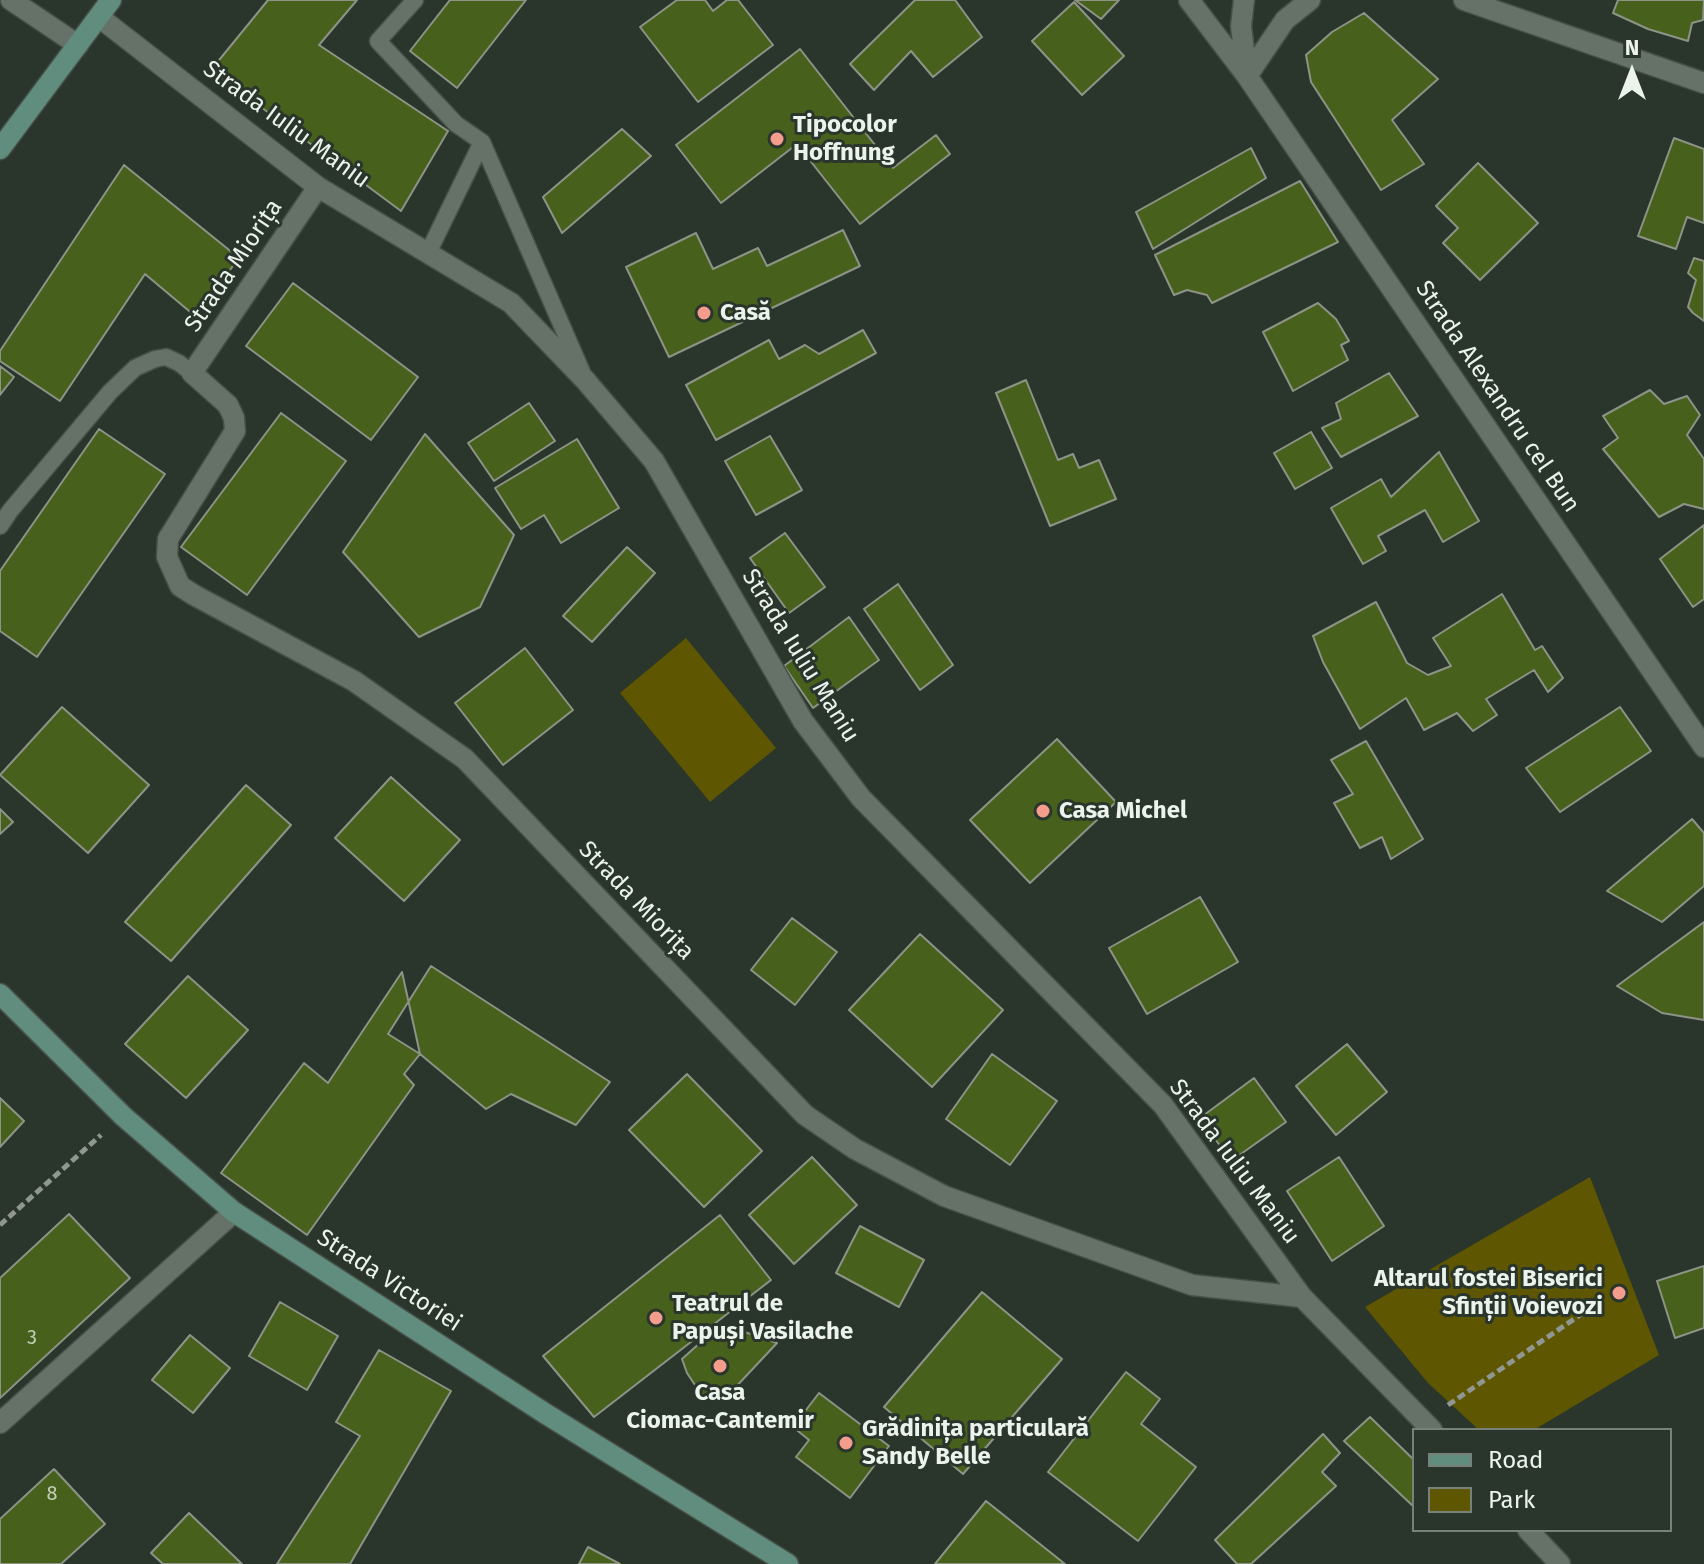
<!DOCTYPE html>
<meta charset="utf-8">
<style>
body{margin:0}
#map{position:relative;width:1704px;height:1564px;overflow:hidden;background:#2a352c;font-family:"Fira Sans",sans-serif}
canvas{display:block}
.legend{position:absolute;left:1412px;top:1428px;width:260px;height:104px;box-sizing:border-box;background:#2a352c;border:2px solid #788179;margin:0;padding:10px 14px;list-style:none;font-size:24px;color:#ecf3ed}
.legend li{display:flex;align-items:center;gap:16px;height:40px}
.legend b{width:40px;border:2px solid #788179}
.north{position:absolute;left:1592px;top:32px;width:80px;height:80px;-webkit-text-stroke:6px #2a352c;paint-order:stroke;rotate:0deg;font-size:22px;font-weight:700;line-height:32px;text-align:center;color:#ecf3ed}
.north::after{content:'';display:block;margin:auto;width:28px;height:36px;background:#ecf3ed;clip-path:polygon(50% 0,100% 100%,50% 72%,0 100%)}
</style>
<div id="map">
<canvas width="1704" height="1564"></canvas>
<ul class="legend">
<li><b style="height:10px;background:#608d7e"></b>Road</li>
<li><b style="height:22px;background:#5e5601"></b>Park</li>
</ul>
<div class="north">N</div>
</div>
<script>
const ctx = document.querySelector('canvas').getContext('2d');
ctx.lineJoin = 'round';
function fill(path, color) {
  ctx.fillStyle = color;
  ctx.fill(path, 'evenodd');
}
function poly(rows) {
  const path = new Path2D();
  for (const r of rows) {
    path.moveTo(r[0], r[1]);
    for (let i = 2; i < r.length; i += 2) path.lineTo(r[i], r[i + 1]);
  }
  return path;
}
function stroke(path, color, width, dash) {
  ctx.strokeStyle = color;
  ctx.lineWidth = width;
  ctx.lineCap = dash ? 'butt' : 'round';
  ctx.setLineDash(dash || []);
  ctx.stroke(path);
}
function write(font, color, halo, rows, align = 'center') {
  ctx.font = font + ' "Fira Sans",sans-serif';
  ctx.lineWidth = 6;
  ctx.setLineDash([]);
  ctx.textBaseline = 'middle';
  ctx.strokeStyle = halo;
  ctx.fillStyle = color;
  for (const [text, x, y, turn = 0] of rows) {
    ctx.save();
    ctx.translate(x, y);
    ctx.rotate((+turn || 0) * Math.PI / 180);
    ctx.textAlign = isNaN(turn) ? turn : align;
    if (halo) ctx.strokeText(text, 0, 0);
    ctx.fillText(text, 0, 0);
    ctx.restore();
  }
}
const green = poly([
 [686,638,776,748,710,802,620,693],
 [1590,1177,1659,1355,1534,1430,1479,1430,1428,1383,1365,1307]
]);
const building = poly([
 [268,0,357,0,319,45,448,131,401,211,211,70,268,0],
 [450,0,526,0,457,88,410,51,450,0],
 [677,0,705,0,713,11,727,0,738,0,773,45,698,102,640,27,677,0],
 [915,0,955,0,982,37,933,77,911,51,874,90,850,64,915,0],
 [1075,0,1119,0,1101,19,1075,0],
 [1618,0,1704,0,1703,20,1692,23,1688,41,1648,29,1613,13,1618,0],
 [1074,2,1124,56,1082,95,1032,41,1074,2],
 [1364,13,1438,79,1392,120,1424,164,1381,190,1311,82,1306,55,1332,32,1364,13],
 [800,49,893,168,936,135,950,154,860,224,797,144,721,203,676,145,800,49],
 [622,129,651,156,562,233,543,197,622,129],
 [1674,138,1704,149,1704,223,1687,217,1676,249,1638,236,1674,138],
 [1251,148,1266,178,1153,249,1136,212,1251,148],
 [1478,163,1538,223,1480,280,1443,243,1458,228,1436,206,1478,163],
 [124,165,239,258,195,316,145,274,60,401,0,361,0,351,124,165],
 [1300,181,1338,242,1212,303,1207,295,1187,290,1174,295,1155,255,1300,181],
 [843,230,860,266,669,357,626,267,696,233,713,269,758,248,767,266,843,230],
 [1694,258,1704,261,1704,321,1693,313,1688,307,1696,280,1688,273,1694,258],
 [293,283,418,377,371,440,246,346,293,283],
 [1318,303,1336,319,1349,341,1341,345,1348,360,1293,391,1263,332,1318,303],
 [863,330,876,353,716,440,686,385,769,340,779,359,805,345,819,354,863,330],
 [0,366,14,377,0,395,0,366],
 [1389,373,1418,416,1341,457,1322,428,1341,419,1336,403,1389,373],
 [1026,380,1058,460,1073,454,1079,468,1099,460,1116,499,1050,526,996,393,1026,380],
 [1650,390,1664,404,1687,396,1700,415,1687,435,1704,459,1704,509,1684,504,1659,517,1603,449,1618,438,1603,416,1650,390],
 [529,403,555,441,494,481,468,443,529,403],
 [281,413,346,461,247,595,181,547,281,413],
 [99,429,165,474,37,657,0,631,0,571,99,429],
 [1311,432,1332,468,1295,489,1274,453,1311,432],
 [425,434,514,535,480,607,419,637,343,552,425,434],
 [770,436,802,490,756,515,725,461,770,436],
 [577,439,619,508,561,543,544,515,521,529,495,488,577,439],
 [1439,452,1479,521,1443,542,1425,510,1378,536,1386,551,1363,564,1331,508,1381,479,1391,497,1439,452],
 [1704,525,1704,599,1693,607,1660,559,1704,525],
 [785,533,825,587,789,613,750,558,785,533],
 [627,547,655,573,592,642,563,616,627,547],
 [898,584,953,665,920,690,864,609,898,584],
 [1502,594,1535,650,1542,646,1563,678,1548,692,1534,670,1486,699,1497,715,1473,731,1457,713,1424,730,1406,698,1360,729,1323,662,1313,636,1376,602,1407,663,1428,675,1451,666,1433,638,1502,594],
 [849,617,879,660,813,708,784,666,849,617],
 [525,648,573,710,503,765,455,703,525,648],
 [62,707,149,785,88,853,0,775,62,707],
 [1620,707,1651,751,1560,812,1526,768,1620,707],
 [1057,739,1116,802,1030,883,970,820,1057,739],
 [1366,741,1423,839,1391,859,1382,837,1360,848,1334,803,1353,794,1331,760,1366,741],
 [391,777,460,840,404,901,335,838,391,777],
 [246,785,291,825,171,961,125,922,246,785],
 [0,809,13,822,0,834,0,809],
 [1692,819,1704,833,1704,886,1662,922,1607,891,1692,819],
 [1200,897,1238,962,1147,1014,1109,948,1200,897],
 [792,918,837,952,795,1005,751,970,792,918],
 [1704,922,1704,1020,1662,1013,1617,986,1704,922],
 [920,934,1003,1010,932,1087,849,1010,920,934],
 [431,966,610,1082,576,1125,511,1094,486,1109,420,1054,388,1034,431,966],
 [402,972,420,1054,404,1074,414,1085,307,1235,221,1173,304,1063,328,1083,402,972],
 [188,976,248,1030,186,1098,125,1044,188,976],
 [1347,1044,1387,1092,1336,1135,1296,1086,1347,1044],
 [992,1054,1057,1101,1010,1165,946,1119,992,1054],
 [687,1074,762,1151,704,1207,629,1130,687,1074],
 [1254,1078,1286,1122,1231,1161,1200,1118,1254,1078],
 [0,1098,24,1121,0,1147,0,1098],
 [812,1157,857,1205,794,1264,749,1215,812,1157],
 [1339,1157,1384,1226,1332,1261,1287,1191,1339,1157],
 [69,1214,130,1278,0,1398,0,1278,69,1214],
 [720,1215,771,1280,594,1417,543,1356,720,1215],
 [860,1226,924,1260,899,1307,836,1273,860,1226],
 [1704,1266,1704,1328,1675,1338,1657,1281,1704,1266],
 [982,1292,1062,1359,963,1474,884,1407,982,1292],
 [280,1302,338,1336,307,1390,249,1356,280,1302],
 [721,1324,777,1343,732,1391,717,1401,701,1394,687,1373,682,1359,721,1324],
 [190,1335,230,1368,193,1413,152,1380,190,1335],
 [379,1350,451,1391,350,1564,277,1564,360,1436,336,1422,379,1350],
 [1126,1372,1160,1399,1141,1424,1196,1467,1138,1541,1048,1472,1126,1372],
 [819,1393,889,1446,850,1498,796,1457,809,1440,793,1427,819,1393],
 [1370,1417,1414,1460,1414,1507,1344,1441,1370,1417],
 [1323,1434,1340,1453,1322,1472,1336,1486,1251,1564,1237,1564,1215,1540,1323,1434],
 [54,1469,105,1524,61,1564,0,1564,0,1519,54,1469],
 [986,1501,1065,1564,935,1564,986,1501],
 [189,1513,242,1564,163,1564,151,1553,189,1513],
 [588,1547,620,1564,579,1564,588,1547]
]);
const path = poly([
 [0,1225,101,1135],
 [1448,1405,1605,1298]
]);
const lane = poly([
 [415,0,378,41,456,124,482,142,428,253],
 [482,142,582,372],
 [0,526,10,511,110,392,135,368,155,359,166,357,179,363,192,373]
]);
const street = poly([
 [11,0,78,45],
 [1189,0,1247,76,1285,20,1310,0],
 [1244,0,1241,26,1247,76,1704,747],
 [1464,0,1704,83],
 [99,17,318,187,511,303,586,381,654,461,803,721,861,798,1163,1105,1302,1297,1432,1430],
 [318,187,192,373,228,405,234,418,235,431,168,539,167,557,180,586,194,595,354,681,465,759,805,1115,855,1149,944,1196,1192,1285,1302,1297],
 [0,1423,234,1212],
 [1528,1530,1560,1564]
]);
const secondary = poly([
 [0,149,111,0],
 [0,994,123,1116,234,1212,546,1414,788,1564]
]);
const markers = [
 [777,139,8,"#f49d8c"],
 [704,313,8,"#f49d8c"],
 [1043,811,8,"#f49d8c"],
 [1619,1293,8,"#f49d8c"],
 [656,1318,8,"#f49d8c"],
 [720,1366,8,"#f49d8c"],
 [846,1443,8,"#f49d8c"]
];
const numberNames = [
 ["3",32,1338],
 ["8",52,1494]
];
const streetNames = [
 ["Strada Iuliu Maniu",286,125,36],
 ["Strada Miorița",234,266,-56],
 ["Strada Alexandru cel Bun",1497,397,56],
 ["Strada Iuliu Maniu",800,656,58],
 ["Strada Miorița",636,901,46],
 ["Strada Iuliu Maniu",1234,1162,53],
 ["Strada Victoriei",389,1281,33]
];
const poiNames = [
 ["Tipocolor",793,125],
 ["Hoffnung",793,153],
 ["Casă",720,313],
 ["Casa Michel",1059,811],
 ["Altarul fostei Biserici",1603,1279,"right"],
 ["Sfinții Voievozi",1603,1307,"right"],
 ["Teatrul de",672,1304],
 ["Papuși Vasilache",672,1332],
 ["Casa",720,1393,"center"],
 ["Ciomac-Cantemir",720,1421,"center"],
 ["Grădinița particulară",862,1429],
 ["Sandy Belle",862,1457]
];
fill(green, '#5e5601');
fill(building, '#47611c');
stroke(building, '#8d9386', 2);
stroke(lane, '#465049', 19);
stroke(street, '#465049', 23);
stroke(secondary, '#465049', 23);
stroke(path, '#8f9790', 5, [8, 4]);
stroke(lane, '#667168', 16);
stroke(street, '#667168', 20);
stroke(secondary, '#608d7e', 20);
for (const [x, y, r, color] of markers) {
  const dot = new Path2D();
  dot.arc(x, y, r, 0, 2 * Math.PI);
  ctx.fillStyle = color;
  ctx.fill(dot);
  stroke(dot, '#2a352c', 3);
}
write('20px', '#c3ceb9', null, numberNames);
write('24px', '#ecf3ed', '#2a352c', streetNames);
write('bold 24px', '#ecf3ed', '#2a352c', poiNames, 'left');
</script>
